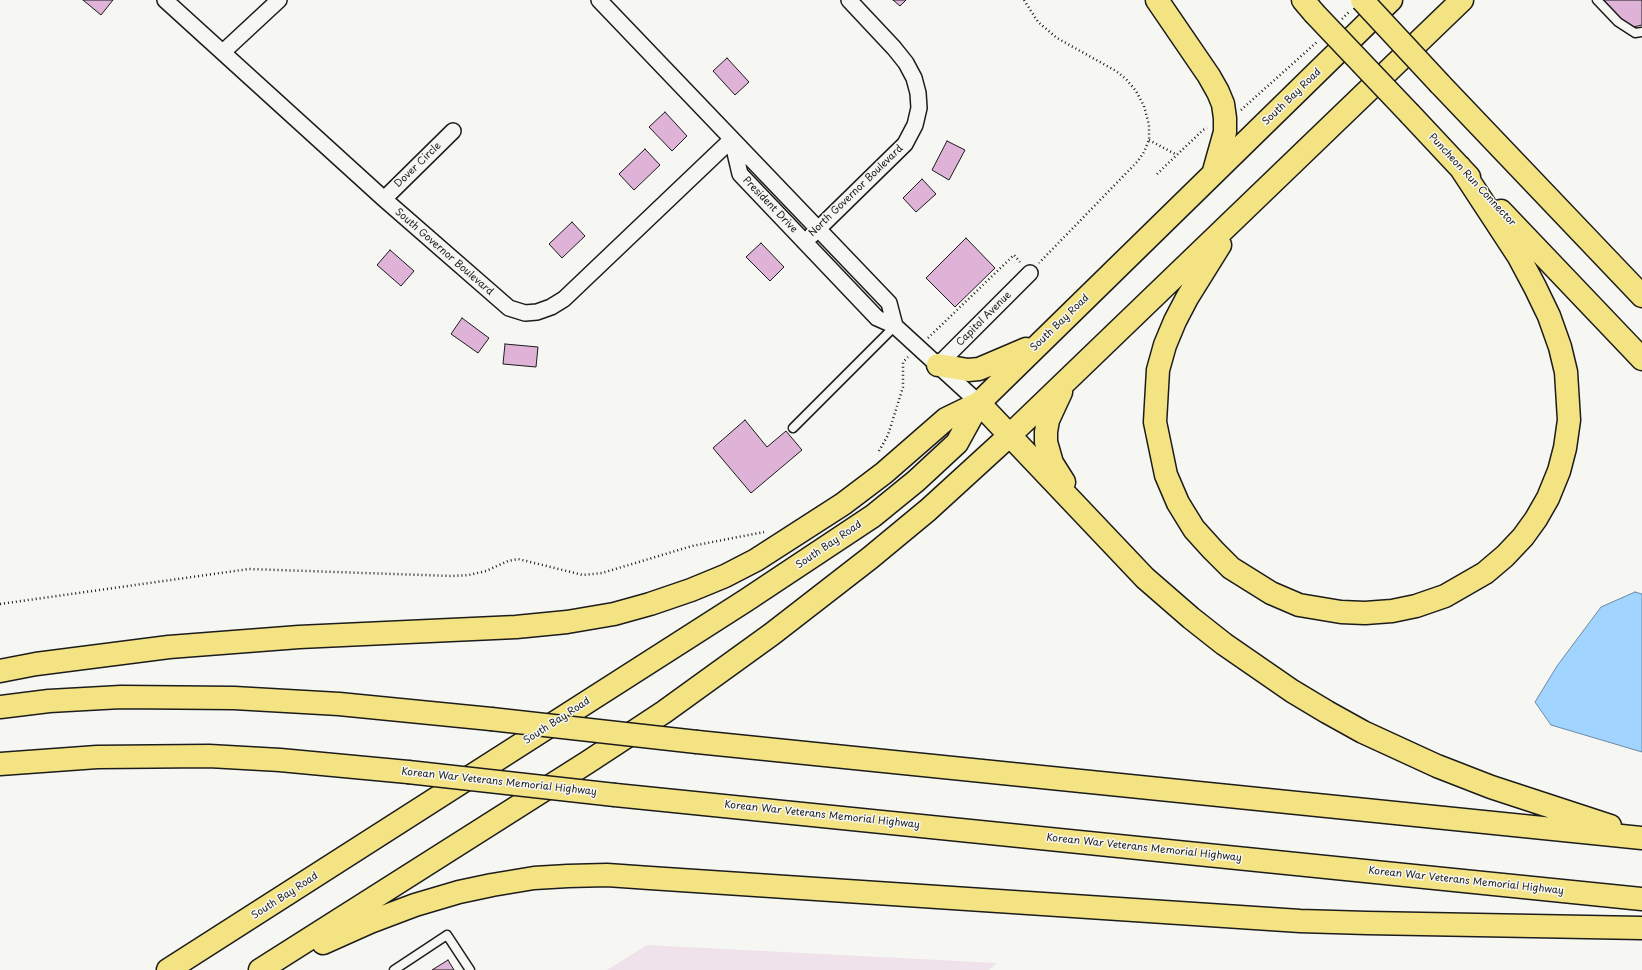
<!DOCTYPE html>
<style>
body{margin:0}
canvas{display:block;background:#f6f6f2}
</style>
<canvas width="1642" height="970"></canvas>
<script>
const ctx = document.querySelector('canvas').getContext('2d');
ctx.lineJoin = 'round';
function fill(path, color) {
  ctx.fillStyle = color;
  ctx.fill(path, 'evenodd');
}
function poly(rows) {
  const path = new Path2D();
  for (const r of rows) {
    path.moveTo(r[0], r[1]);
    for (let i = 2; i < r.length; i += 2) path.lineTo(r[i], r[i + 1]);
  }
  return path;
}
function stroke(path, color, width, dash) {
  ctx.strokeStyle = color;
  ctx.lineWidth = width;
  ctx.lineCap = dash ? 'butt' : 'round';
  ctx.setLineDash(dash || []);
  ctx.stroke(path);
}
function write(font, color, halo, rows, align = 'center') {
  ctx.font = font + ' "Playpen Sans",sans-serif';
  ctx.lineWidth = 3;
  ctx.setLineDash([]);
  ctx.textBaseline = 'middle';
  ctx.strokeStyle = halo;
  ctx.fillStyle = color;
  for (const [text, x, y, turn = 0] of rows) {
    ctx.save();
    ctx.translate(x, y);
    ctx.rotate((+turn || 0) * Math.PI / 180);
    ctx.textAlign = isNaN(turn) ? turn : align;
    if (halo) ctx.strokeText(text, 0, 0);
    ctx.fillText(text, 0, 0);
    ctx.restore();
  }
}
const built = poly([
 [647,945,997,963,989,970,607,970]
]);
const water = poly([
 [1635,592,1642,594,1642,752,1551,725,1535,702,1557,666,1601,607,1635,592]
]);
const building = poly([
 [83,0,113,0,101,15,83,0],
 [893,0,906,0,900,6,893,0],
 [1601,0,1642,0,1642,25,1629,28,1601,0],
 [727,58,749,82,735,95,713,71,727,58],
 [665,112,687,136,672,151,649,127,665,112],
 [947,141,965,150,949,180,932,170,947,141],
 [645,149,660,165,634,190,619,174,645,149],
 [922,179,936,194,916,212,903,198,922,179],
 [572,222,585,236,562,258,549,244,572,222],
 [966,238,995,268,955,307,926,278,966,238],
 [761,243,784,267,770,281,746,257,761,243],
 [390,250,414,271,401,286,377,265,390,250],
 [462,318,489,338,478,353,451,334,462,318],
 [505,344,538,347,536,367,503,364,505,344],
 [745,420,767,447,786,431,802,450,751,493,713,448,745,420],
 [448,960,454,970,432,970,448,960]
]);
const path = poly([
 [1024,0,1038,22,1057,38,1116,71,1126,79,1136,91,1144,106,1149,125,1149,140,1144,152,1138,161,1039,263],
 [1342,19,1350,11],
 [1241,110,1318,41],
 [1149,140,1177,155],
 [1157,174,1203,130,1207,128],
 [928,338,1014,255,1020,262],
 [879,451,888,435,903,387,903,362,908,357],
 [0,604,249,569,452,576,469,575,486,571,508,561,518,559,583,575,602,573,692,546,764,532]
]);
const lane = poly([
 [1597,0,1618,22,1635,33,1642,32],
 [793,428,895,326],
 [394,970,447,935,470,970]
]);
const street = poly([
 [165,0,384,199,509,308,525,313,537,312,551,307,564,299,732,139],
 [599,0,889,303,895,326],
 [223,52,279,0],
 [732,140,740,174,877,318,895,326,979,403],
 [384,199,453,131],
 [811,236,905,144,915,125,919,108,918,93,914,78,906,63,894,48,849,0],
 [938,365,1030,273]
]);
const highway = poly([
 [1157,0,1209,76,1218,92,1223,104,1225,118,1225,132,1214,171],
 [1303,0,1314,13],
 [1440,84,1642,296],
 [1410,114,1469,177],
 [1501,211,1642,359],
 [1220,245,1187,298,1175,321,1165,345,1158,370,1155,422,1166,475,1178,503,1194,529,1213,550,1231,568,1271,593,1299,605,1341,612,1365,613,1392,611,1416,606,1445,596,1485,573,1505,556,1523,537,1536,519,1548,498,1559,471,1565,448,1569,420,1566,372,1560,347,1549,316,1535,287,1519,257,1460,167],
 [938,365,968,370,979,369,1026,349],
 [1061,392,1048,420,1046,432,1046,442,1052,463,1064,482],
 [979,403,1145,578,1191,618,1224,644,1292,691,1327,712,1363,732,1437,766,1491,787,1610,826],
 [0,671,36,664,169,647,299,637,516,627,567,622,614,614,650,604,691,590,725,576,756,560,843,504,884,473,946,419,979,403],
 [0,707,49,701,121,697,234,698,339,704,491,719],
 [697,742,1642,838],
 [0,764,97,757,209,756,280,760,408,772],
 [615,795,1642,899],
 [323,943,370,922,415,905,459,892,492,885,534,878,568,876,607,875,650,878,1300,921,1367,923,1642,928],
 [168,970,745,601,873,516,916,481,957,443,979,403,1391,0],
 [260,970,588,762,664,712,772,634,870,558,928,510,1009,436,1462,0]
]);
const highwayBridge = poly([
 [1362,0,1440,84],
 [1314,13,1410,114],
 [491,719,697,742],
 [408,772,615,795]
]);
const streetNames = [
 ["South Bay Road",1292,97,-44],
 ["Dover Circle",418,165,-44],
 ["Puncheon Run Connector",1472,180,47],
 ["North Governor Boulevard",856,191,-44],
 ["President Drive",770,205,46],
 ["South Governor Boulevard",444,252,41],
 ["Capitol Avenue",984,319,-45],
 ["South Bay Road",1060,323,-44],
 ["South Bay Road",829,545,-34],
 ["South Bay Road",557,721,-33],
 ["Korean War Veterans Memorial Highway",499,782,6],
 ["Korean War Veterans Memorial Highway",822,815,6],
 ["Korean War Veterans Memorial Highway",1144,848,6],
 ["Korean War Veterans Memorial Highway",1466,881,6],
 ["South Bay Road",285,896,-33]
];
fill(built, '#efe2ea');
fill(water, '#a1d4ff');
stroke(water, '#6c8aa4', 1);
fill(building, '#dfb3d8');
stroke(building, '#1c1c1c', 1);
stroke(lane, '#1c1c1c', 11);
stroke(street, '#1c1c1c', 18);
stroke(highway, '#1c1c1c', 25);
stroke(path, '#1c1c1c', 2.5, [1, 3]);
stroke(lane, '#f6f6f2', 8);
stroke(street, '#f6f6f2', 15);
stroke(highway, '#f4e382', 22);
stroke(highwayBridge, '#1c1c1c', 25, []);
stroke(highwayBridge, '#f4e382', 22);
write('10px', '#1c1c1c', '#f6f6f2', streetNames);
</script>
